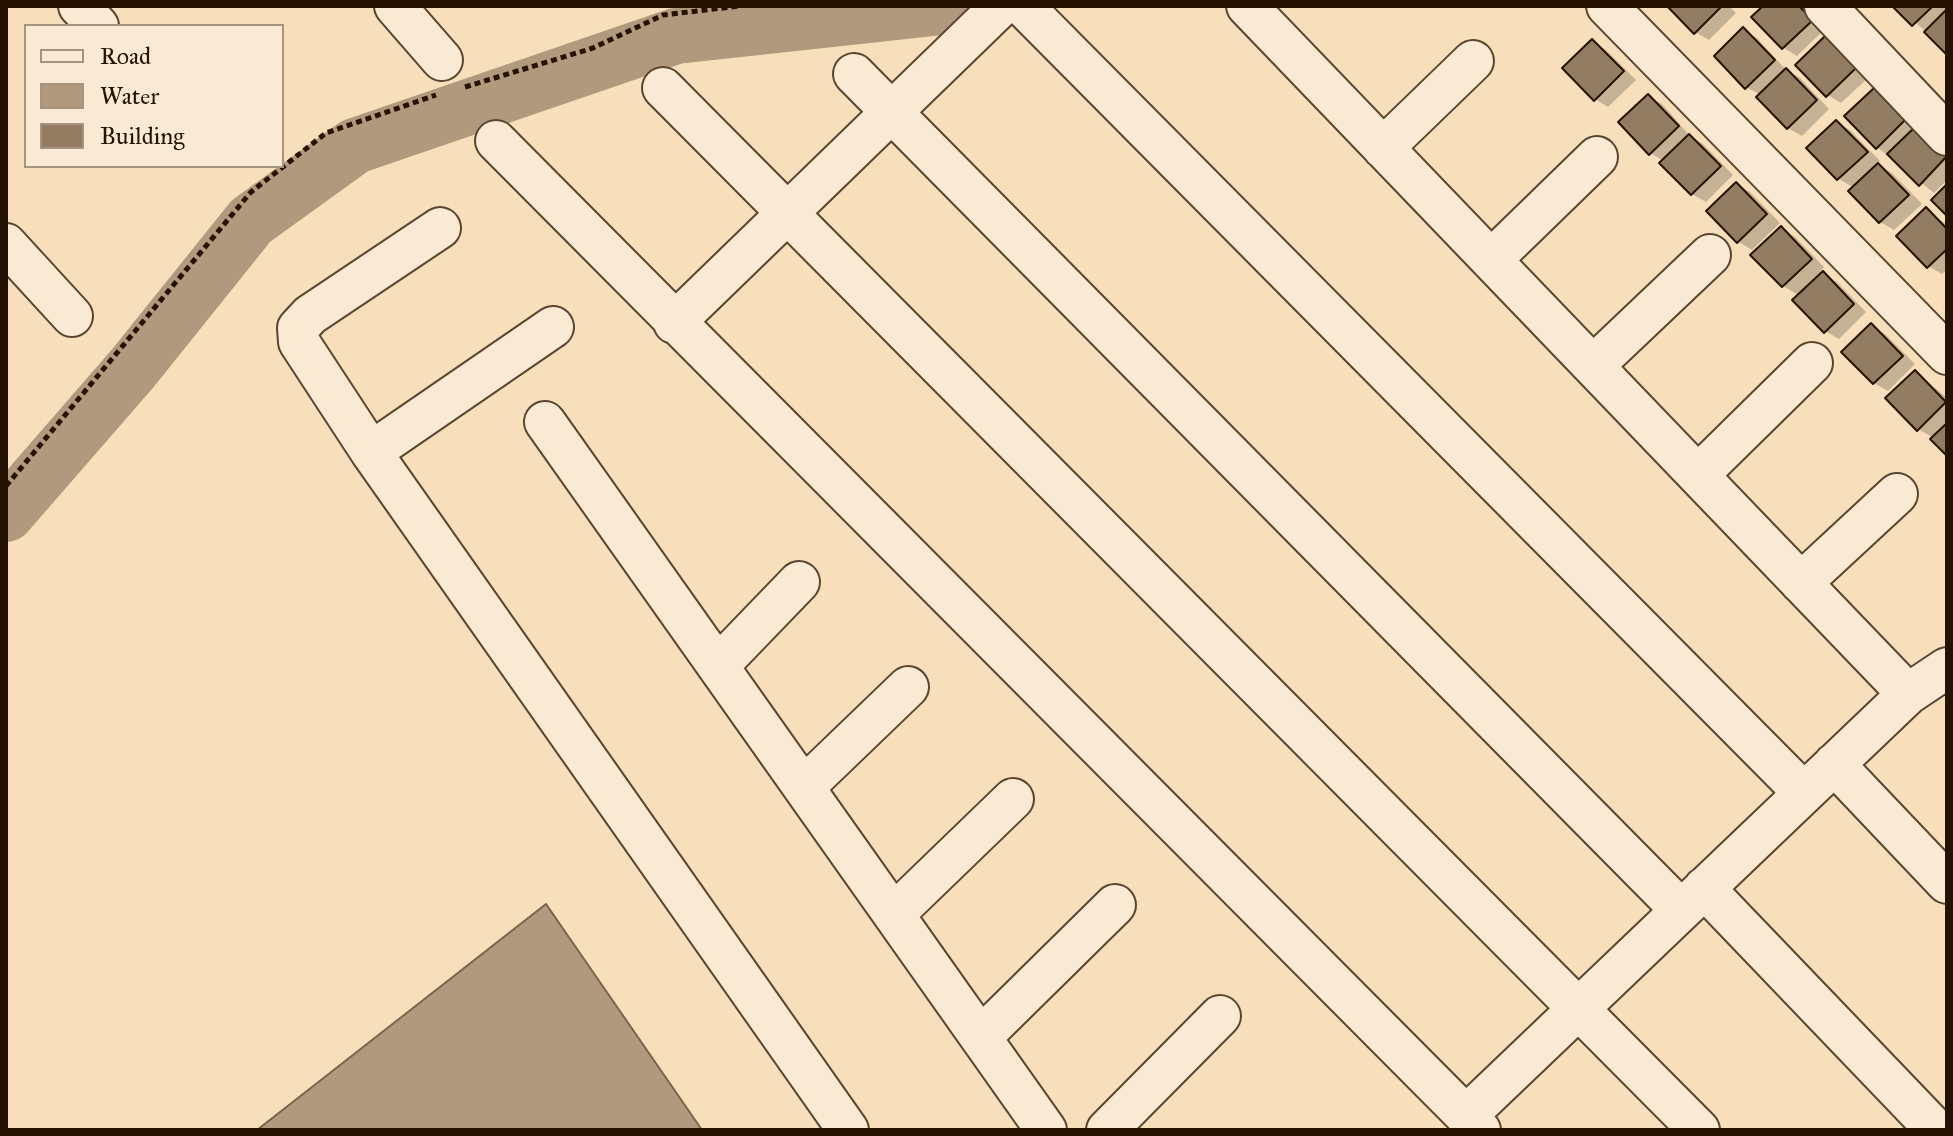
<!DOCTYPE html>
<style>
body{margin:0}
#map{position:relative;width:1953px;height:1136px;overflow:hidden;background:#f7dfbb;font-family:"IM FELL Great Primer",serif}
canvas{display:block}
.frame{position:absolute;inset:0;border:8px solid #261202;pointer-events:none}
.legend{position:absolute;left:24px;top:24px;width:260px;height:144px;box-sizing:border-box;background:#faead3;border:2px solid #a5947f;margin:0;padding:10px 14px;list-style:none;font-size:24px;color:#261202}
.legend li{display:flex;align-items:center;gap:16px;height:40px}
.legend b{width:40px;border:2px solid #a5947f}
</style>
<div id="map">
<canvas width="1953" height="1136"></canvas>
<div class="frame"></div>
<ul class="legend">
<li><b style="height:10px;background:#faead3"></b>Road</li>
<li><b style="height:22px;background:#b0997c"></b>Water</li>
<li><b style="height:22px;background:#937d62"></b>Building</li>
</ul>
</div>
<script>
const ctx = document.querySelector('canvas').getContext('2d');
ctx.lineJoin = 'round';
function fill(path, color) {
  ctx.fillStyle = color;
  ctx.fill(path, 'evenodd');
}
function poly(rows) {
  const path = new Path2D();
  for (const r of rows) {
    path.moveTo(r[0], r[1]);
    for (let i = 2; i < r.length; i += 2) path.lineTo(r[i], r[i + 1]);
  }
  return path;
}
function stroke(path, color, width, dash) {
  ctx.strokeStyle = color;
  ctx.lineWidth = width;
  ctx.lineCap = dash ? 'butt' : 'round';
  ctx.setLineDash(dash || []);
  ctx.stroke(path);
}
const water = poly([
 [546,904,702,1130,257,1130,546,904]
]);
const shadow = poly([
 [1670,6,1729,6,1736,13,1709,40,1695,32],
 [1766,6,1803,6,1825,29,1797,56,1784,48,1754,17],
 [1895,6,1947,6,1947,52,1928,33],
 [1744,30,1757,38,1786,70,1800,78,1829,109,1802,136,1788,128,1761,95,1746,87],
 [1825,38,1839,46,1869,77,1841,103,1828,95,1798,65],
 [1592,42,1606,50,1636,80,1608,107,1595,99],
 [1875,90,1888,98,1947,152,1947,180,1934,193,1877,147],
 [1648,96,1662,104,1690,136,1703,144,1733,175,1706,202,1692,194,1664,161,1650,153],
 [1836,122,1850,130,1880,161,1876,164,1892,173,1922,204,1894,230,1880,222,1851,191,1854,188,1839,179,1809,148],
 [1736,184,1750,192,1780,223,1752,250,1739,242,1709,211],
 [1926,209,1947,225,1947,270,1942,274,1928,266],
 [1781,229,1795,237,1824,267,1820,272,1837,282,1866,312,1839,339,1825,331,1800,296,1783,286],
 [1871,326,1885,334,1915,364,1888,391,1874,383],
 [1916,372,1947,398,1947,453,1934,438,1918,429]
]);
const river = poly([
 [6,514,133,368,251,221,355,146,676,36,952,6]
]);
const building = poly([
 [1667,6,1722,6,1694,34,1667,6],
 [1763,6,1799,6,1813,20,1782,49,1751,17,1763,6],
 [1892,6,1933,6,1912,26,1892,6],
 [1947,9,1947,55,1924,32,1947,9],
 [1743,27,1775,60,1745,89,1714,56,1743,27],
 [1825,36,1856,68,1826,97,1795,65,1825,36],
 [1592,39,1624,71,1594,101,1562,68,1592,39],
 [1786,68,1817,100,1787,129,1756,97,1786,68],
 [1874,88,1905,120,1876,149,1844,116,1874,88],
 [1648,94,1679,126,1649,155,1618,122,1648,94],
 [1836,120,1868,152,1837,180,1806,148,1836,120],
 [1917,125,1947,156,1919,186,1887,154,1917,125],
 [1689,134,1721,166,1691,195,1659,163,1689,134],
 [1878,163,1909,195,1879,223,1848,191,1878,163],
 [1736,182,1767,214,1737,243,1706,211,1736,182],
 [1947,184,1947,216,1931,200,1947,184],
 [1926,207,1947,229,1947,249,1927,268,1896,236,1926,207],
 [1781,226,1812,259,1782,287,1750,255,1781,226],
 [1823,271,1854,304,1824,333,1792,300,1823,271],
 [1871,323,1903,356,1873,384,1841,352,1871,323],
 [1915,370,1946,402,1917,431,1885,398,1915,370],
 [1947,423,1947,456,1930,439,1947,423]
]);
const path = poly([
 [465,87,593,48,663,15,740,6],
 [6,486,251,192,326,133,436,95]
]);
const minor = poly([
 [79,6,98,26],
 [395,6,442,60],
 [1023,6,1804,793],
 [1247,6,1908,694],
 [1607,6,1947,354],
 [1825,6,1947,135],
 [854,74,1681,910],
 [663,88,1699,1130],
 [496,141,1480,1130],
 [1383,148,1473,61],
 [440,228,310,315,298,328,299,342,371,452,848,1130],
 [6,244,72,316],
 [1491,260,1597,157],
 [674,323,1001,6],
 [1593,366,1710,255],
 [545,422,1046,1130],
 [371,452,553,327],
 [1698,475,1812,363],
 [1801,583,1897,494],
 [718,666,799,582],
 [1834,764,1947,883],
 [804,787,908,687],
 [1704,888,1936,1130],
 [894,914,1013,799],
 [981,1037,1115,905],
 [1466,1116,1908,694,1947,668],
 [1107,1130,1220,1016]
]);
fill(water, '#b0997c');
stroke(water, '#79634b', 2);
fill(shadow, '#0003');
stroke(river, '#b0997c', 56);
fill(building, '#937d62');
stroke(building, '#261202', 2);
stroke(minor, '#5a4530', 44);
stroke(path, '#261202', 5, [6, 4]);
stroke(minor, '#faead3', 40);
</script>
